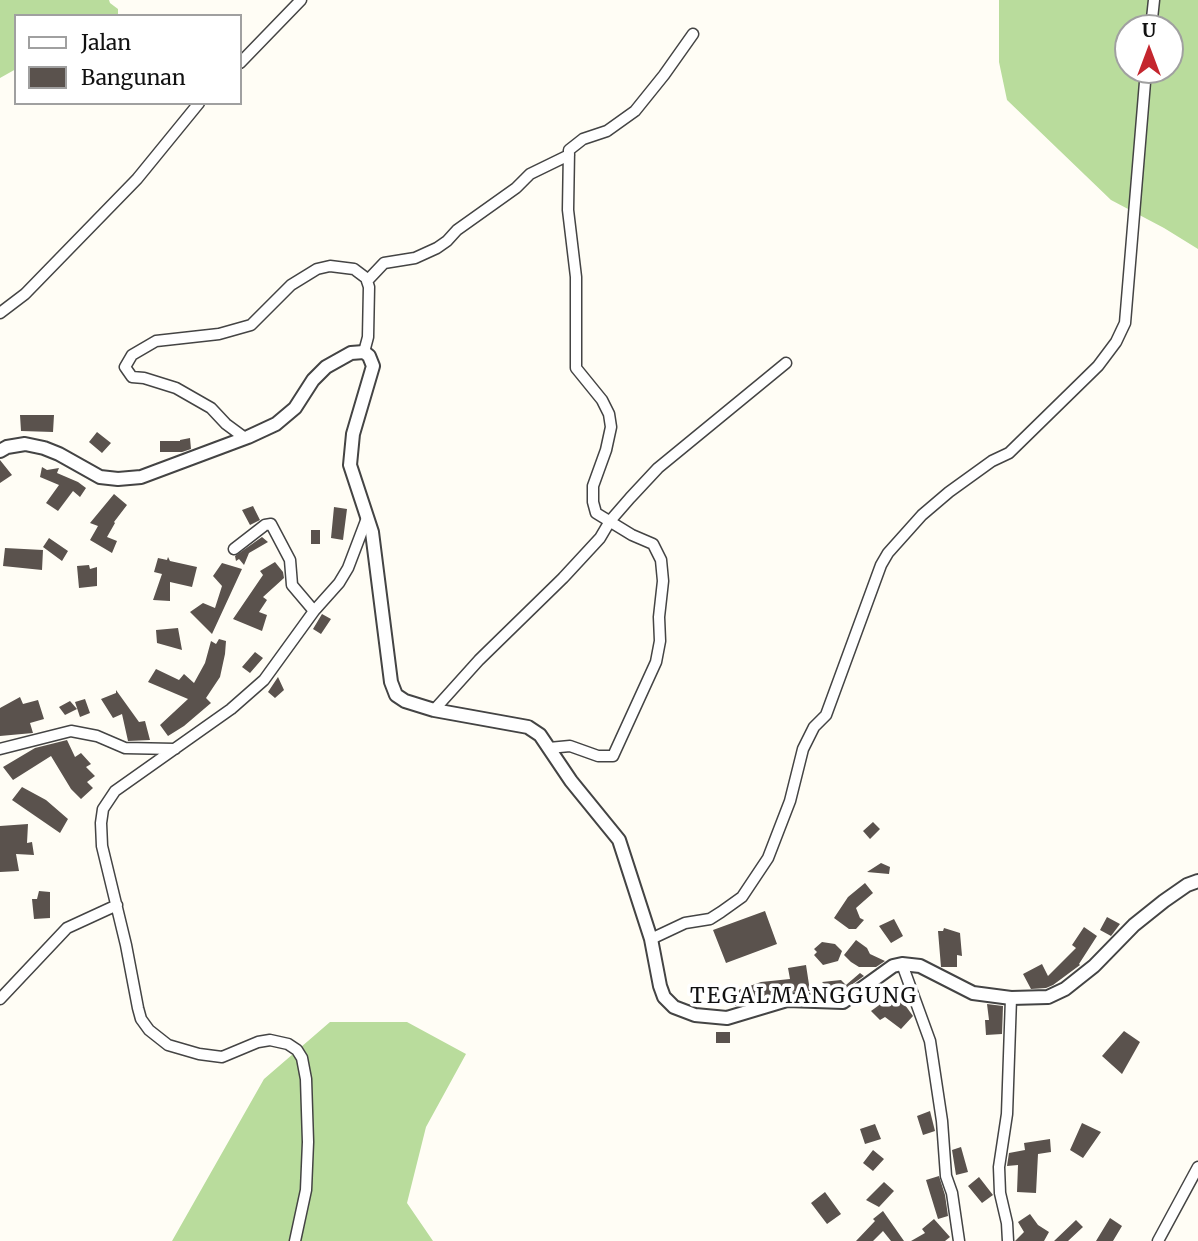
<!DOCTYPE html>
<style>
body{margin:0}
#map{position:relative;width:1198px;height:1241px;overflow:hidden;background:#fffdf5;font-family:Merriweather,serif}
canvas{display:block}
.legend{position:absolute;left:14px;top:14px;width:228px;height:91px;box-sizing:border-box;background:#fff;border:2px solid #a0a0a0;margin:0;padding:9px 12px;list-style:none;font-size:21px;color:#111}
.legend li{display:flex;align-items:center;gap:14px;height:35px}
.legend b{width:35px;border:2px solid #a0a0a0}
.north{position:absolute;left:1114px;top:14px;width:70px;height:70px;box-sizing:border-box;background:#fff;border:2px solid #a0a0a0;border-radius:50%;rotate:0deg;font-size:19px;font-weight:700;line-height:28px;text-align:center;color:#111}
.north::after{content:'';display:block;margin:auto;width:24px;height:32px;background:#c4262e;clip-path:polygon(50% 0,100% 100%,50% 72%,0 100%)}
</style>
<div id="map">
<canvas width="1198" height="1241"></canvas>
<ul class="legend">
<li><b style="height:9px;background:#fff"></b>Jalan</li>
<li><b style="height:19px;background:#5a524d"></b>Bangunan</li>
</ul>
<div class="north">U</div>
</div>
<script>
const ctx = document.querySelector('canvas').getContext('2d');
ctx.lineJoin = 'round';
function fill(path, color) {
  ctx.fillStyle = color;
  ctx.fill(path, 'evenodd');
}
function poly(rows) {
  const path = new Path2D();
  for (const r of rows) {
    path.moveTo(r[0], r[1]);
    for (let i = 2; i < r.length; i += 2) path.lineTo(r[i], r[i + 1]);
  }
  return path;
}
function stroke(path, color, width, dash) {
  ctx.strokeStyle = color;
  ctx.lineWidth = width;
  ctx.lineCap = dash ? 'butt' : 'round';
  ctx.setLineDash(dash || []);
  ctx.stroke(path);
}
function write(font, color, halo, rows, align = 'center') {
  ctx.font = font + ' Merriweather,serif';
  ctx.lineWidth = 7;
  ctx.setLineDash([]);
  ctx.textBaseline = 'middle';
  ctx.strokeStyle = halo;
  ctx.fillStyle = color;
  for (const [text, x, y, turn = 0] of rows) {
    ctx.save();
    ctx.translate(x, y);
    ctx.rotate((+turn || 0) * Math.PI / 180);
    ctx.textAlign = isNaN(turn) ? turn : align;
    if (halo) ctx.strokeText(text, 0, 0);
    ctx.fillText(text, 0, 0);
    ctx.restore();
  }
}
const forest = poly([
 [0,0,109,0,110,3,118,9,118,16,16,16,16,69,0,78],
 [999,0,1198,0,1198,249,1164,228,1111,200,1007,100,999,62],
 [1128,28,1170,28,1170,70,1128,70],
 [330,1022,407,1022,466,1054,426,1127,407,1203,433,1241,172,1241,264,1079]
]);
const building = poly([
 [20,415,54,415,53,432,21,431],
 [97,432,111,443,102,453,89,442],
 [190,438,191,449,182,452,160,452,160,441,180,441,180,440],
 [0,460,12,475,0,483],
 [42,467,47,470,59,468,57,473,78,482,86,488,80,497,73,491,58,511,46,503,59,485,40,477],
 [114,494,127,505,114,522,115,523,107,537,117,541,112,553,90,540,98,526,90,523],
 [253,506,260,520,250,525,242,510],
 [334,507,347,509,343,540,331,538],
 [311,530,320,530,320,544,311,544],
 [262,537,268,542,249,553,244,565,239,559,236,561,235,556],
 [49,538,68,551,62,561,43,547],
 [5,548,43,550,42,570,3,566],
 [168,557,170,561,197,567,192,587,170,582,170,601,153,600,162,574,154,572,158,558,167,560],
 [275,562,283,572,284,578,263,597,267,600,259,612,267,615,262,631,233,619,263,575,260,571],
 [222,563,242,569,212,634,190,612,203,603,215,608,222,586,213,576],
 [89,565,90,569,97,567,97,586,79,588,77,566],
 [322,614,331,619,321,634,313,629],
 [178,628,182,650,157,643,156,630],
 [219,639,226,641,225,654,220,677,206,698,211,703,184,726,168,736,160,725,188,699,148,682,156,669,179,680,184,674,194,683,205,663,211,641,216,644],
 [255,652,263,658,250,673,242,667],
 [278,677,284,690,275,698,268,692],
 [116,690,139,722,145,721,150,740,128,741,122,714,113,718,101,699,116,693],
 [20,697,23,704,38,700,44,719,30,723,33,733,0,736,0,708],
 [85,699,90,713,80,717,75,702],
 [70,701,77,709,65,715,59,707],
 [67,740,75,757,81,753,91,764,86,767,95,776,87,782,93,788,81,799,71,789,51,756,13,780,3,767,35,748],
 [22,787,46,800,68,819,60,833,12,800],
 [873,822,880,829,870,839,863,831],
 [28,824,27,843,32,842,34,855,16,854,19,871,0,872,0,826],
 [881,863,890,867,889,874,867,872],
 [865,883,873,893,856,908,860,918,864,920,856,929,849,929,834,918,848,897],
 [39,891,50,892,50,918,34,919,32,899,37,899],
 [765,911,777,944,726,963,713,930],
 [1107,917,1120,924,1111,936,1100,930],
 [894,919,903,936,891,943,879,926],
 [1084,927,1097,936,1079,964,1080,965,1053,985,1046,988,1031,989,1023,974,1042,964,1048,976,1076,948,1072,945],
 [944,928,960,933,962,956,957,955,957,967,941,967,938,931,943,931],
 [856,940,867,948,870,954,885,961,876,967,859,967,851,962,844,955],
 [822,942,835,944,842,951,838,961,823,965,814,955,817,952,814,949],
 [806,965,810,991,785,992,735,1006,730,993,761,982,790,979,788,968],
 [860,973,864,976,840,993,833,993,822,982,841,980,846,985],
 [897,994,913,1016,901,1029,885,1017,880,1020,871,1011,882,1003,885,1006],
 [987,1004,1003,1006,1002,1034,986,1035,985,1020,989,1020],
 [1124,1031,1140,1042,1122,1074,1102,1056],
 [716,1032,730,1032,730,1043,716,1043],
 [930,1111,935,1131,923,1135,917,1116],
 [1082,1123,1101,1132,1083,1158,1070,1150],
 [875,1124,881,1139,865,1144,860,1129],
 [1050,1139,1051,1152,1038,1154,1036,1193,1017,1192,1018,1165,1007,1166,1009,1153,1025,1150,1024,1143],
 [961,1147,968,1172,956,1175,952,1150],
 [873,1150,884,1159,873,1171,863,1163],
 [939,1176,945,1195,948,1216,938,1219,926,1180],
 [979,1177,993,1195,982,1203,968,1186],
 [884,1182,894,1191,879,1207,866,1200],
 [825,1192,841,1214,827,1224,811,1203],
 [883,1211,904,1241,891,1241,883,1231,873,1241,856,1241,875,1221,873,1219],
 [1030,1214,1038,1225,1049,1232,1044,1241,1015,1241,1024,1232,1018,1222],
 [1110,1218,1122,1226,1113,1241,1096,1241],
 [934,1219,950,1237,945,1241,911,1241,925,1233,922,1229],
 [1076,1220,1083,1227,1068,1241,1054,1241]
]);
const minor = poly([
 [1151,28,1154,0],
 [240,63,301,0],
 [367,281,384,263,415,258,437,248,447,241,457,230,516,188,530,174,569,155],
 [0,313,25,294,137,179,199,103],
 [245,438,226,424,211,408,176,388,144,378,132,377,125,367,132,355,156,341,219,334,251,325,291,285,317,269,330,266,354,269,366,278,369,287,368,337,364,352],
 [234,549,265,525,271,524,290,560,292,585,314,611],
 [434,710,479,660,563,578,600,538,610,521,630,498,658,468,786,363],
 [549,748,570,746,598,756,613,756,656,662,660,641,659,617,663,581,661,560,653,544,632,535,596,513,593,502,593,486,606,450,611,427,609,414,602,400,576,368,576,277,568,210,569,150,583,139,607,131,635,111,664,75,693,34],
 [0,749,71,731,97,736,125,748,175,749],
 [651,939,685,923,710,919,721,912,742,897,768,858,790,801,803,749,814,727,826,715,881,565,888,553,922,515,949,492,992,461,1009,453,1098,366,1116,342,1125,323,1146,70],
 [902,964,930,1041,942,1121,946,1176,952,1193,959,1241],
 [0,999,67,928,117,905],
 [295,1241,306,1190,308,1142,306,1079,302,1058,297,1050,288,1044,270,1040,258,1042,222,1057,199,1054,168,1045,149,1030,141,1019,138,1008,126,945,102,846,101,823,103,809,115,791,231,709,264,680,314,611,339,583,348,568,367,518],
 [1008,1241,1007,1223,1000,1193,999,1167,1007,1114,1011,998],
 [1158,1241,1198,1167]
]);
const tertiary = poly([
 [0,451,7,447,25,444,44,448,59,454,100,477,118,479,141,477,248,437,276,424,295,408,313,380,326,367,351,353,364,352,369,356,373,366,353,434,350,465,372,532,391,682,396,695,405,701,434,710,528,727,540,735,571,781,619,840,651,939,660,986,664,997,674,1007,695,1015,727,1018,787,1000,843,1002,893,966,902,964,920,966,973,993,1011,998,1048,997,1065,989,1094,966,1134,925,1164,901,1187,885,1198,881]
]);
const quarterNames = [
 ["TEGALMANGGUNG",804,997]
];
fill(forest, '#b9dc9c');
fill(building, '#5a524d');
stroke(minor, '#444', 13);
stroke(tertiary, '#444', 16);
stroke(minor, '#fff', 10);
stroke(tertiary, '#fff', 12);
ctx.letterSpacing = '2px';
write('21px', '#111', '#fff', quarterNames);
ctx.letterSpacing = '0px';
</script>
